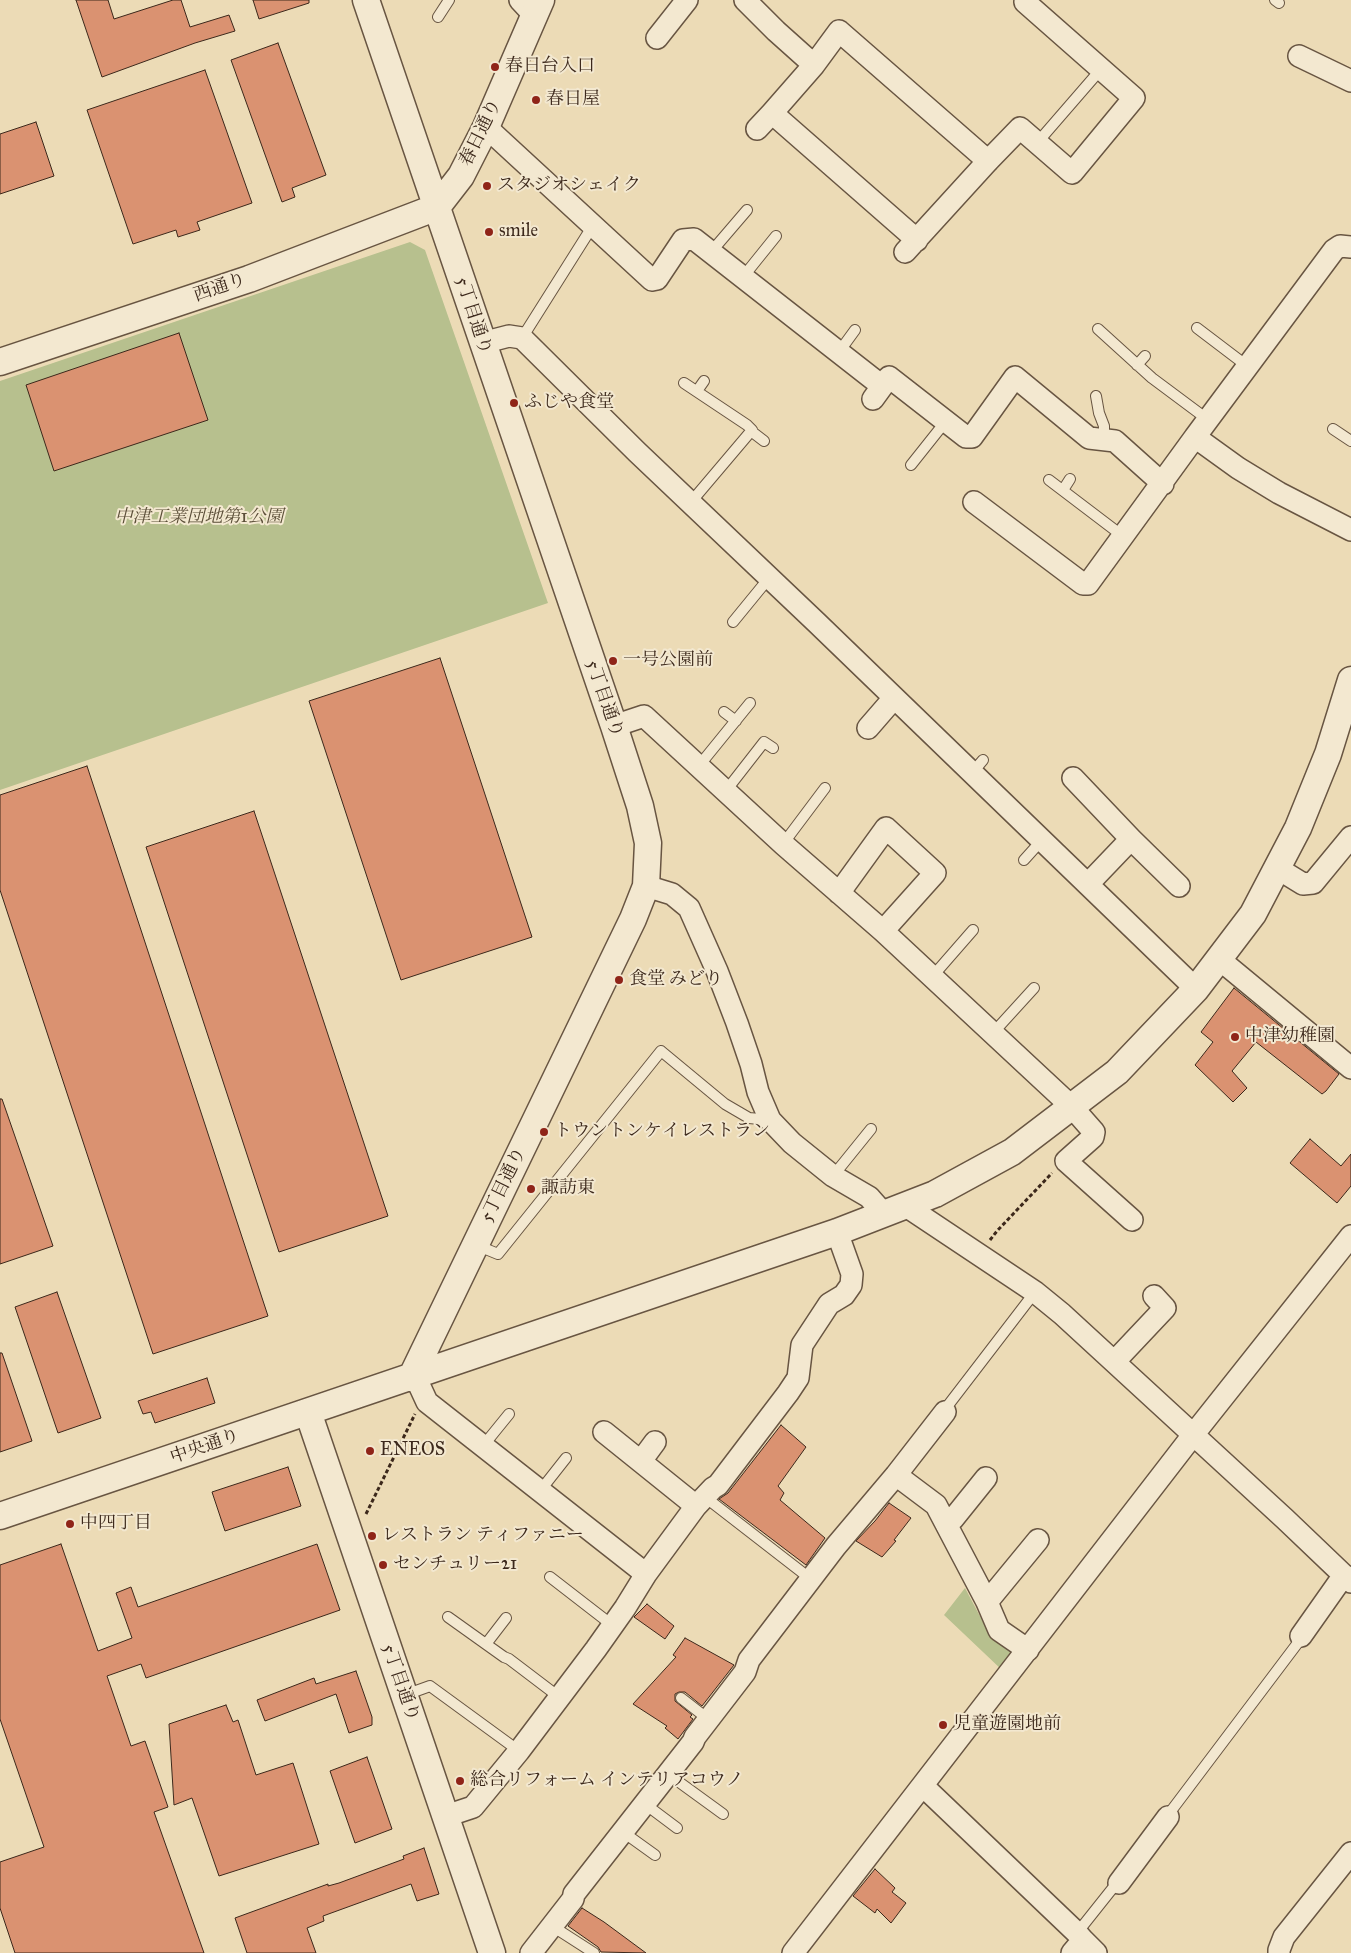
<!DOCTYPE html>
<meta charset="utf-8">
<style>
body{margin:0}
canvas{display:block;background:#ecdbb6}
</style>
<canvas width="1351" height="1953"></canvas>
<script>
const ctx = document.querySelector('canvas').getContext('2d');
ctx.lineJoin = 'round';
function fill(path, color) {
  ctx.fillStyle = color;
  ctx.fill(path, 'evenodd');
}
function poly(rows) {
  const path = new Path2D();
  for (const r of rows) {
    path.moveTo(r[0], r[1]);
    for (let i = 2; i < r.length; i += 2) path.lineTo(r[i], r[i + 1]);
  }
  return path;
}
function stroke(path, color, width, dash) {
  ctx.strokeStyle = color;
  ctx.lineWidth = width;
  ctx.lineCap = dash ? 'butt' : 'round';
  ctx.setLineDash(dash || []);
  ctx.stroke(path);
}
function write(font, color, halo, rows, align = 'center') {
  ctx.font = font + ' "IM FELL Great Primer","Noto Serif JP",serif';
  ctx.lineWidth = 4;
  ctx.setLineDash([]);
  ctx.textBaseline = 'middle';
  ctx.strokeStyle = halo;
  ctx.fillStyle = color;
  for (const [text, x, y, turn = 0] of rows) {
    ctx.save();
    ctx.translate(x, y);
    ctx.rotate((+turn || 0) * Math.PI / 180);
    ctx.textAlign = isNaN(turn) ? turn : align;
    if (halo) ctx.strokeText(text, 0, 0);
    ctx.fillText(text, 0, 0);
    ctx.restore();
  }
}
const green = poly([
 [410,242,425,250,548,603,0,790,0,381],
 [965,1588,991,1637,1014,1654,1003,1671,944,1615]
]);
const building = poly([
 [76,0,108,0,114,19,173,0,181,0,190,27,229,15,235,31,195,43,102,77,76,0],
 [253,0,309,0,309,3,259,19,253,0],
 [278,43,326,175,292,188,295,197,282,202,231,60,278,43],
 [205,70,252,203,197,222,200,230,178,237,176,230,133,244,87,110,205,70],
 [36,122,54,176,0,194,0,134,36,122],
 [179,333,208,420,54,471,26,385,179,333],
 [440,658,532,937,401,980,309,701,440,658],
 [87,766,268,1316,153,1354,0,890,0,795,87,766],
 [254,811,388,1216,279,1252,146,847,254,811],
 [1234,988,1339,1074,1326,1091,1322,1094,1256,1042,1232,1071,1247,1088,1233,1102,1195,1065,1213,1042,1201,1032,1234,988],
 [0,1099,2,1099,53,1246,0,1264,0,1099],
 [1310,1139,1341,1166,1351,1154,1351,1186,1337,1203,1290,1163,1310,1139],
 [57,1292,101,1418,58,1433,15,1307,57,1292],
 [0,1353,2,1353,32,1441,0,1452,0,1353],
 [207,1378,215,1403,155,1423,151,1412,143,1414,138,1401,207,1378],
 [781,1425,806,1447,778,1486,784,1493,780,1500,825,1538,806,1565,719,1499,728,1493,781,1425],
 [288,1467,301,1506,225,1531,212,1492,288,1467],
 [889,1503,911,1518,894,1540,896,1541,882,1557,856,1541,875,1521,889,1503],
 [61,1544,98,1651,132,1638,116,1593,131,1587,138,1607,317,1544,340,1610,146,1678,141,1664,107,1676,131,1746,145,1741,168,1807,154,1812,204,1953,15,1953,0,1908,0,1862,44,1847,0,1719,0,1565,61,1544],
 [647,1604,674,1626,665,1639,634,1617,647,1604],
 [685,1638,734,1665,702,1706,685,1692,679,1692,675,1694,675,1701,692,1715,690,1717,693,1719,678,1739,665,1728,667,1726,633,1704,676,1657,673,1655,685,1638],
 [356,1671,372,1717,372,1725,349,1733,336,1694,265,1721,257,1700,314,1678,316,1684,356,1671],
 [226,1705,233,1722,238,1720,256,1775,293,1763,319,1844,219,1876,192,1798,174,1805,169,1724,226,1705],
 [367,1757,392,1829,355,1843,330,1771,367,1757],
 [424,1848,439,1894,417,1901,411,1884,323,1916,324,1921,307,1928,316,1953,247,1953,235,1918,328,1884,328,1886,339,1883,404,1859,403,1856,424,1848],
 [875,1869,895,1888,892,1892,906,1903,891,1923,877,1909,875,1913,853,1896,875,1869],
 [582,1908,604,1922,646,1953,601,1952,598,1947,568,1926,582,1908]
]);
const path = poly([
 [990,1240,997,1231,1052,1173],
 [366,1514,415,1414]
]);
const service = poly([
 [1275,0,1279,3],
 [438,17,449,0],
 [1037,143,1102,68],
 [711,252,747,210],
 [743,277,776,236],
 [1197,328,1247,366],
 [1098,329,1152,378,1207,419],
 [522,338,592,227],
 [839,352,855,330],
 [1137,365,1145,356],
 [684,383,747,425,752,430,691,502],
 [697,391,704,381],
 [1096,396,1099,413,1104,426,1104,440],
 [1333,429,1351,441],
 [751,431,764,441],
 [911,465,946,421],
 [1049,480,1124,537],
 [1063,490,1070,479],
 [733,622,769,578],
 [724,712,736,721],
 [698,767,750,703],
 [972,773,983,760],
 [725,792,764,742,773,748],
 [783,844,825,788],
 [1024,860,1042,840],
 [932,977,973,930],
 [993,1033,1034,988],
 [833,1176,871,1129],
 [476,1245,498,1254,661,1051,725,1104,749,1118,770,1120],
 [945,1412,946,1408,1035,1292],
 [483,1446,509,1414],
 [540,1491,566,1458],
 [705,1497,812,1580],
 [550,1577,612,1625],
 [448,1617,504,1657,509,1659,559,1697],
 [486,1644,506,1618],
 [405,1695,430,1686,519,1751],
 [681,1698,708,1719],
 [668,1774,723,1814],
 [645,1804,677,1828],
 [1168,1817,1168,1815,1300,1640,1301,1636],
 [623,1832,655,1855],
 [552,1926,594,1953],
 [1077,1933,1116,1884,1119,1883]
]);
const minor = poly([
 [520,0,534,15],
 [745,0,776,31,814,65],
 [657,38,687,0],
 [1299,56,1351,81],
 [486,127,652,280,657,279,683,240,694,239,882,386],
 [757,129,772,113],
 [917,240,772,113,814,65,839,31,988,161],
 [905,252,988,161,1020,128,1072,173,1134,98,1025,2],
 [482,343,509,336,522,338,637,452,816,622,1196,989],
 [873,399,889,377,966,437,972,437,1015,377,1089,438,1115,441,1163,484],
 [1195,437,1334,250,1340,246,1351,247],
 [974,502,1083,584,1088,584,1195,437,1238,468,1279,493,1351,530],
 [614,726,644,716,783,844,883,931,1072,1107,1094,1132,1093,1137,1066,1161,1132,1220],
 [868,728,894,698],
 [1073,778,1131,839,1088,884],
 [1131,839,1179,886],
 [1277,868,1303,884,1313,883,1351,837],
 [646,886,672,894,689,908,717,971,737,1023,751,1064,758,1092,770,1120,792,1143,833,1176,869,1197,884,1214],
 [839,893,886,828,935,873,883,931],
 [1219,959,1351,1068],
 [906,1206,1035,1292,1062,1314,1285,1519,1351,1582],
 [1115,1361,1165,1308,1154,1296],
 [415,1376,427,1402,646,1574],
 [641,1461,655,1442],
 [896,1475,936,1505,987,1602,999,1630,1028,1650],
 [696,1506,713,1488,718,1485,788,1393,798,1378,802,1345,829,1304,844,1295,851,1285,852,1274,837,1232],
 [946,1522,953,1519,986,1478],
 [987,1602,1038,1540],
 [1301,1636,1344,1575],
 [923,1786,1077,1933,1083,1940,1072,1953],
 [446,1816,473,1807,519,1751,596,1649,625,1608,646,1574,696,1506,604,1432],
 [1119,1883,1168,1817],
 [1083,1940,1096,1953],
 [531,1953,573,1899,574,1894,693,1742,695,1737,745,1672,749,1660,836,1546,896,1475,945,1412],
 [793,1953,1193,1435,1351,1236],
 [1279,1953,1279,1950,1284,1937,1351,1853]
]);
const tertiary = poly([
 [366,0,614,726,640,806,648,843,646,886,633,919,411,1378],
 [437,207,461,176,486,127,541,0],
 [0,362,249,279,437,207],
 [308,1412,492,1953],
 [0,1516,837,1232,935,1194,1012,1152,1117,1072,1196,989,1253,914,1298,828,1328,754,1351,680]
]);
const markers = [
 [495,67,5,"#8f2418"],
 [536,100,5,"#8f2418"],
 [487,186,5,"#8f2418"],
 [489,232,5,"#8f2418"],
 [514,403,5,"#8f2418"],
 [613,661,5,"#8f2418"],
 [619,980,5,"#8f2418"],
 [1235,1037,5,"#8f2418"],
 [544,1132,5,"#8f2418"],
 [531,1189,5,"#8f2418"],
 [370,1451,5,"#8f2418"],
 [70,1524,5,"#8f2418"],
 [372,1536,5,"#8f2418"],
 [383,1565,5,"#8f2418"],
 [943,1725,5,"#8f2418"],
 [460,1781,5,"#8f2418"]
];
const poiNames = [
 ["春日台入口",505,67],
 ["春日屋",546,100],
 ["スタジオシェイク",497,186],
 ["smile",499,232],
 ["ふじや食堂",524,403],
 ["一号公園前",623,661],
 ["食堂 みどり",629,980],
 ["中津幼稚園",1245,1037],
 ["トウントンケイレストラン",554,1132],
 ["諏訪東",541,1189],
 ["ENEOS",380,1451],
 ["中四丁目",80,1524],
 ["レストラン ティファニー",382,1536],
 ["センチュリー21",393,1565],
 ["児童遊園地前",953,1725],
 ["総合リフォーム インテリアコウノ",470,1781]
];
const streetNames = [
 ["春日通り",481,133,-64],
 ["西通り",220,288,-19],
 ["5丁目通り",473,316,72],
 ["5丁目通り",604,699,71],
 ["5丁目通り",504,1185,-64],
 ["中央通り",205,1447,-19],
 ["5丁目通り",400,1683,71]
];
const parkNames = [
 ["中津工業団地第1公園",199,518]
];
fill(green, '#b7c08e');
fill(building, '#da9271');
stroke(building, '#3c281b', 1);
stroke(service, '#685542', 12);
stroke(minor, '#685542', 24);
stroke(tertiary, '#685542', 29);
stroke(path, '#3c281b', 3, [4, 2.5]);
stroke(service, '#f3e8d0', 10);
stroke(minor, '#f3e8d0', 21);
stroke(tertiary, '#f3e8d0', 26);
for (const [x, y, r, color] of markers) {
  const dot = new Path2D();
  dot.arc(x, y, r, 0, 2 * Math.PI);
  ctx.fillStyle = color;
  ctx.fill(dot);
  stroke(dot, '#f3e8d0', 2);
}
write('18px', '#3c281b', '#f3e8d0', poiNames, 'left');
write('18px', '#3c281b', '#f3e8d0', streetNames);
write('italic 18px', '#5b4e38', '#f3e8d0', parkNames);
</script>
